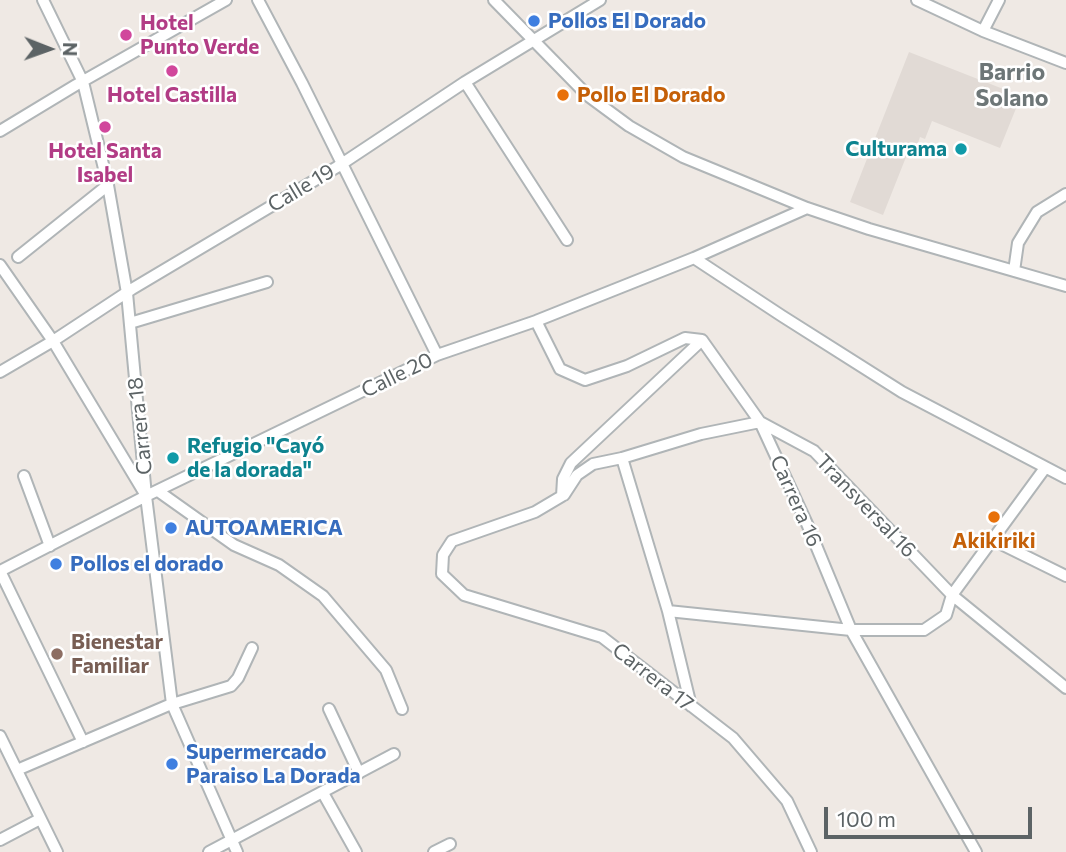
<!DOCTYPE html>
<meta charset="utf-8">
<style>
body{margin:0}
#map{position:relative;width:1066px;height:852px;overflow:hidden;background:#efe9e4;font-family:Commissioner,sans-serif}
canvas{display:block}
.north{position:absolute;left:14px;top:14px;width:70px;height:70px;-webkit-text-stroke:5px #fff;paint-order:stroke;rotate:91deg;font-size:19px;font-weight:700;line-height:28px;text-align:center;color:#5c6365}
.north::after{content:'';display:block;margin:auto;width:24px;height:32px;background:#5c6365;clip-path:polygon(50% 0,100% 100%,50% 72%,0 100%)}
.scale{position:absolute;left:824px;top:807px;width:208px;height:32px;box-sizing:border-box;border:4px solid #5c6365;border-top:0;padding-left:9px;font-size:21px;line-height:24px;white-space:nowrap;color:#5c6365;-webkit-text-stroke:5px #fff;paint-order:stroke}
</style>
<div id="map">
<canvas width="1066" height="852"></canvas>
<div class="north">N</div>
<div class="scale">100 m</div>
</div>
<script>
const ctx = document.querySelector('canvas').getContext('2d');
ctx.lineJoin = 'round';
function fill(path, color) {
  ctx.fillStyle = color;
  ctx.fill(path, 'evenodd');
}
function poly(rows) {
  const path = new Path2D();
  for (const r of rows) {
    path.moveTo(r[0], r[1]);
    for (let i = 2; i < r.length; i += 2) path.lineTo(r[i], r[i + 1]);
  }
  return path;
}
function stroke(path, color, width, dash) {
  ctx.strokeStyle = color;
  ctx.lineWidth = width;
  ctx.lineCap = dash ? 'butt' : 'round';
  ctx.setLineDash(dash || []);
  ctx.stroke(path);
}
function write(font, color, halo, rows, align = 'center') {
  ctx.font = font + ' Commissioner,sans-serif';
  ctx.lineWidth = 5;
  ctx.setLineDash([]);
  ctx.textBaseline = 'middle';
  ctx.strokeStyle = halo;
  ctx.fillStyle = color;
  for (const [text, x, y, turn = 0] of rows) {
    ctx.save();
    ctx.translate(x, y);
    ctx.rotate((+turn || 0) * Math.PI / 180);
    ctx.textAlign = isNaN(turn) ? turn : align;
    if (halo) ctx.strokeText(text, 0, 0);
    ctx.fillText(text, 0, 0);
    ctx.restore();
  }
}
const education = poly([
 [909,52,1021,96,1000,148,932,121,925,139,920,137,916,149,910,147,883,215,850,202]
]);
const street = poly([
 [43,0,83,82,108,185,127,293,146,496,172,704,237,852],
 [258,0,302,83,437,355],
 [494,0,587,95,629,126,683,157,807,208,869,229,1066,286],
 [917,0,983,31,1066,63],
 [983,31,999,0],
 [465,82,567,240],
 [0,131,76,85,226,0],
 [18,257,108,185],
 [694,258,782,316,902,392,1066,478],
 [0,265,53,341,145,494],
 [1014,271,1018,243,1037,212,1066,194],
 [536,321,560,369,585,380,627,366,685,338,702,340,760,422,808,526,851,630,976,852],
 [130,323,267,282],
 [702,340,571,463,563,479,562,496,535,512,452,541,443,555,442,574,464,595,602,637,733,738,787,801,811,852],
 [0,372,53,341,132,289,337,167,465,82,600,0],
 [622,458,668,611,691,706],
 [24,476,50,546],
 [158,491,234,545,279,565,323,596,386,670,402,709],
 [564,495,577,475,593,464,622,458,701,434,760,422,814,451,952,595,1066,688],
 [993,540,1066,576],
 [0,571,146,496,437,355,536,321,694,258,807,208],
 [0,571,83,742],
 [668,611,851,630,924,630,946,615,952,595,1045,468],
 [329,709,359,773],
 [0,736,57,852],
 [17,770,169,705,231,686,238,678,252,648],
 [323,793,356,852],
 [0,840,40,819],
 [209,852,394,754],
 [434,852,450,844]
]);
const markers = [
 [534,21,7,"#3f7fe0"],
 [126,35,7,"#d1479c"],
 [172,71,7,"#d1479c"],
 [563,95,7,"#e8710a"],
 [105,127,7,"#d1479c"],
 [961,149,7,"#0f9aa8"],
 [173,458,7,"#0f9aa8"],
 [994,517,7,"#e8710a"],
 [171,528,7,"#3f7fe0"],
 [56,564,7,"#3f7fe0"],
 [57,654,7,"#8d6e63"],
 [172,764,7,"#3f7fe0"]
];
const shopNames = [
 ["Pollos El Dorado",548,21],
 ["AUTOAMERICA",185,528],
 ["Pollos el dorado",70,564],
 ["Supermercado",186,752],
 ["Paraiso La Dorada",186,776]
];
const hotelNames = [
 ["Hotel",140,23,"left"],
 ["Punto Verde",140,47,"left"],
 ["Hotel Castilla",172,95],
 ["Hotel Santa",105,151],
 ["Isabel",105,175]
];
const foodNames = [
 ["Pollo El Dorado",577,95],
 ["Akikiriki",994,541,"center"]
];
const cultureNames = [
 ["Culturama",947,149],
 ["Refugio \"Cayó",187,446,"left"],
 ["de la dorada\"",187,470,"left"]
];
const streetNames = [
 ["Calle 19",301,188,-31],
 ["Calle 20",397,375,-26],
 ["Carrera 18",140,426,-96],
 ["Carrera 16",796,501,66],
 ["Transversal 16",866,506,46],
 ["Carrera 17",653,677,38]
];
const educationNames = [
 ["Bienestar",71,642],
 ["Familiar",71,666]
];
const neighbourhoodNames = [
 ["Barrio",1012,72],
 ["Solano",1012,98]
];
fill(education, '#e1dad5');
stroke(street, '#b0b5b7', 14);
stroke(street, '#fff', 10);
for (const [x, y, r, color] of markers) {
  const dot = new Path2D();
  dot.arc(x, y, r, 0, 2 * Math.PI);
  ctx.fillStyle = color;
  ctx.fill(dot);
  stroke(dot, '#fff', 2.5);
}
write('bold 21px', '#366cbe', '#fff', shopNames, 'left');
write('bold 21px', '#b23c85', '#fff', hotelNames);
write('bold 21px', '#c56008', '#fff', foodNames, 'left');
write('bold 21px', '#0d838f', '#fff', cultureNames, 'right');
write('21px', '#5c6365', '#fff', streetNames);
write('bold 21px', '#785e54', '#fff', educationNames, 'left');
write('bold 23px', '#6d7677', '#fff', neighbourhoodNames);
</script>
